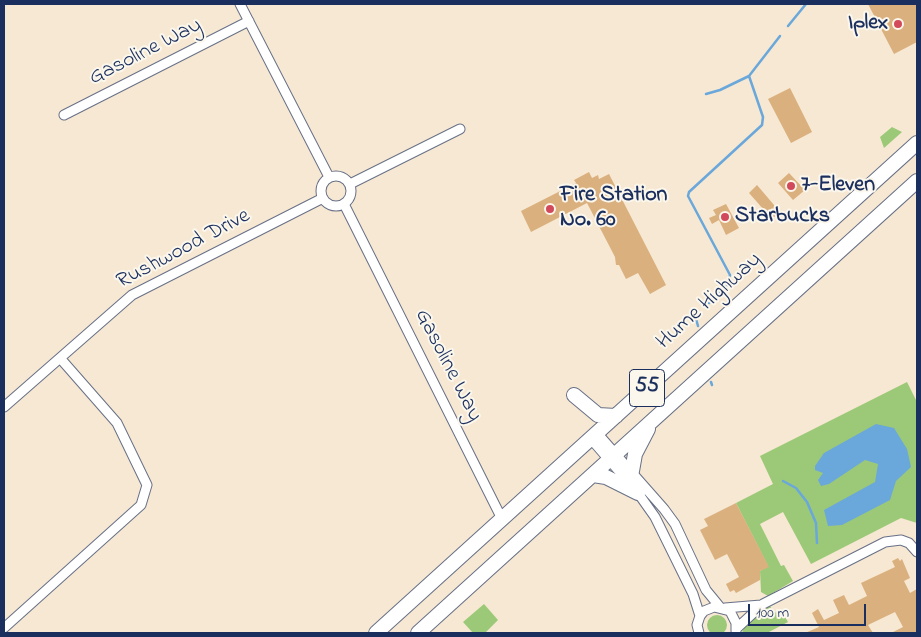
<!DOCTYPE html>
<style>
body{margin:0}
#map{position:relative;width:921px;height:637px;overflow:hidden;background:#f6e8d2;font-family:"Indie Flower",sans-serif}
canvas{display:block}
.frame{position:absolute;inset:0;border:5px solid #1b2f5e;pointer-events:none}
.scale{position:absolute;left:748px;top:604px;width:118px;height:22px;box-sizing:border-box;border:2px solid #1b2f5e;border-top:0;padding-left:6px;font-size:15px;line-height:18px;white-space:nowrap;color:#1b2f5e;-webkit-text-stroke:4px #fbf7ec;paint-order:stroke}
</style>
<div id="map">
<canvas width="921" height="637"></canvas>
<div class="frame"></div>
<div class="scale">100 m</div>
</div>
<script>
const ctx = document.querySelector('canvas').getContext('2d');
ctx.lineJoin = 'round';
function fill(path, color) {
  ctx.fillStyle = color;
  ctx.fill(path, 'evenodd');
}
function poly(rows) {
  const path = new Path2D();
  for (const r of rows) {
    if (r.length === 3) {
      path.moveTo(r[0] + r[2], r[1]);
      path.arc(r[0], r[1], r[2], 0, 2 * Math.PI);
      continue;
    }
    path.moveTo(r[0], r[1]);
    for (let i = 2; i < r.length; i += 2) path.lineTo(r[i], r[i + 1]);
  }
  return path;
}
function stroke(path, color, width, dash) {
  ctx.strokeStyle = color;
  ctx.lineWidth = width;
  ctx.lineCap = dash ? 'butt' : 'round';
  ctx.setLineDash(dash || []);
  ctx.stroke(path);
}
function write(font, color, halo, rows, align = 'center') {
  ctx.font = font + ' "Indie Flower",sans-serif';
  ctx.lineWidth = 4;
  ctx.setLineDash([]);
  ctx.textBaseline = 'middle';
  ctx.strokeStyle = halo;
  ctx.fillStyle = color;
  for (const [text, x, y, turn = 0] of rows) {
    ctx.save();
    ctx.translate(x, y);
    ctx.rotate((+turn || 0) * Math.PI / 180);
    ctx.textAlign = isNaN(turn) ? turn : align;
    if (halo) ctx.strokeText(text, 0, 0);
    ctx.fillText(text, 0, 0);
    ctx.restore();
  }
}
const green = poly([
 [892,127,902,132,884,148,880,137],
 [907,382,917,402,917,523,901,518,811,564,783,512,760,524,781,566,784,565,793,581,768,596,761,592,760,571,768,566,736,503,773,484,760,456],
 [484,604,498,620,485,633,473,633,463,622],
 [770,606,774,613,781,610,788,622,767,633,742,633,745,625,752,615],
 [717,625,10]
]);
const water = poly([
 [876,424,894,428,907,449,911,467,896,481,890,500,842,525,828,526,824,510,875,482,878,464,865,460,829,484,821,486,818,480,823,473,815,470,815,466,824,453]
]);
const stream = poly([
 [788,26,806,4],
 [706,94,720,90,749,76],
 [709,303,728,284,730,275,688,196,689,192,762,125,763,117,749,76,780,36],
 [698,326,696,319,699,313],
 [711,382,712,385],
 [783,481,796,488,807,502,816,523,817,543]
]);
const building = poly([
 [868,4,917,4,917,42,894,54],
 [790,88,812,132,791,143,768,99],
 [589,172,592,178,598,175,599,179,609,174,666,285,650,294,638,273,626,279,619,265,616,265,615,257,587,203,531,232,521,211,576,183,574,180],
 [789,173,805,190,793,200,778,183],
 [757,185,780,212,772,219,749,193],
 [726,204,739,228,726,235,719,220,712,224,709,218,716,215,713,210],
 [736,503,769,567,760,571,760,580,736,593,734,590,730,592,726,584,739,577,727,554,715,560,700,530,708,526,704,519],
 [898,558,900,561,902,559,910,578,904,581,910,593,917,589,917,633,891,633,903,627,895,612,868,625,873,633,805,633,819,627,812,613,818,609,824,620,839,613,833,600,844,595,849,605,867,596,861,583,895,567,892,561]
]);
const minor = poly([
 [240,4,329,177],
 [64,115,249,21],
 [336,191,15],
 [350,184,460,129],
 [344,204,502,519],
 [4,407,132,295,323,198],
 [597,433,664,509,675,524,706,590,720,607],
 [591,439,638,493,655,517,693,594,700,616],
 [725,608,761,605],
 [4,628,141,505,147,485,117,423,60,358],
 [736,629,763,604,885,542,901,540,909,543,917,552],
 [699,633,697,625,700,616,704,611,714,607,730,611,736,623,736,631]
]);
const trunk = poly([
 [574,395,598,415,616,416],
 [632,471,635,454,648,429],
 [593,475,606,477,638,493],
 [376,633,917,143],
 [418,633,917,181]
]);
const markers = [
 [898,24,5,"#d1495b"],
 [791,186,5,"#d1495b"],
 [550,209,5,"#d1495b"],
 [725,217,5,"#d1495b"]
];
const shields = [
 [647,388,35]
];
const shieldNames = [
 ["55",647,388]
];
const poiNames = [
 ["Iplex",888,24,"right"],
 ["7-Eleven",801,186],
 ["Fire Station",560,196],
 ["No. 60",560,221],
 ["Starbucks",735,217]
];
const streetNames = [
 ["Gasoline Way",146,53,-27],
 ["Rushwood Drive",184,250,-28],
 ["Hume Highway",710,302,-42],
 ["Gasoline Way",447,366,63]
];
fill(green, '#9cc977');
fill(water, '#6aa7db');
stroke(stream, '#6aa7db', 2.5);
fill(building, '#dbb07f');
stroke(minor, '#687087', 11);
stroke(trunk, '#687087', 16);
stroke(minor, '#fff', 9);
stroke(trunk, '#fff', 14);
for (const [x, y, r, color] of markers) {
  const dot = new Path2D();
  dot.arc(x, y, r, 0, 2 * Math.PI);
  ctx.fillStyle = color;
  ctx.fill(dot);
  stroke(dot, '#fbf7ec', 2);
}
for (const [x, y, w] of shields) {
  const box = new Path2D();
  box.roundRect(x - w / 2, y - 18.5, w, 37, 4);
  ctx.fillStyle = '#fbf7ec';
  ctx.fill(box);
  stroke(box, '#1b2f5e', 1);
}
write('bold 21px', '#1b2f5e', null, shieldNames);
write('bold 22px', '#1b2f5e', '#fbf7ec', poiNames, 'left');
write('22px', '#1b2f5e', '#fbf7ec', streetNames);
</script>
